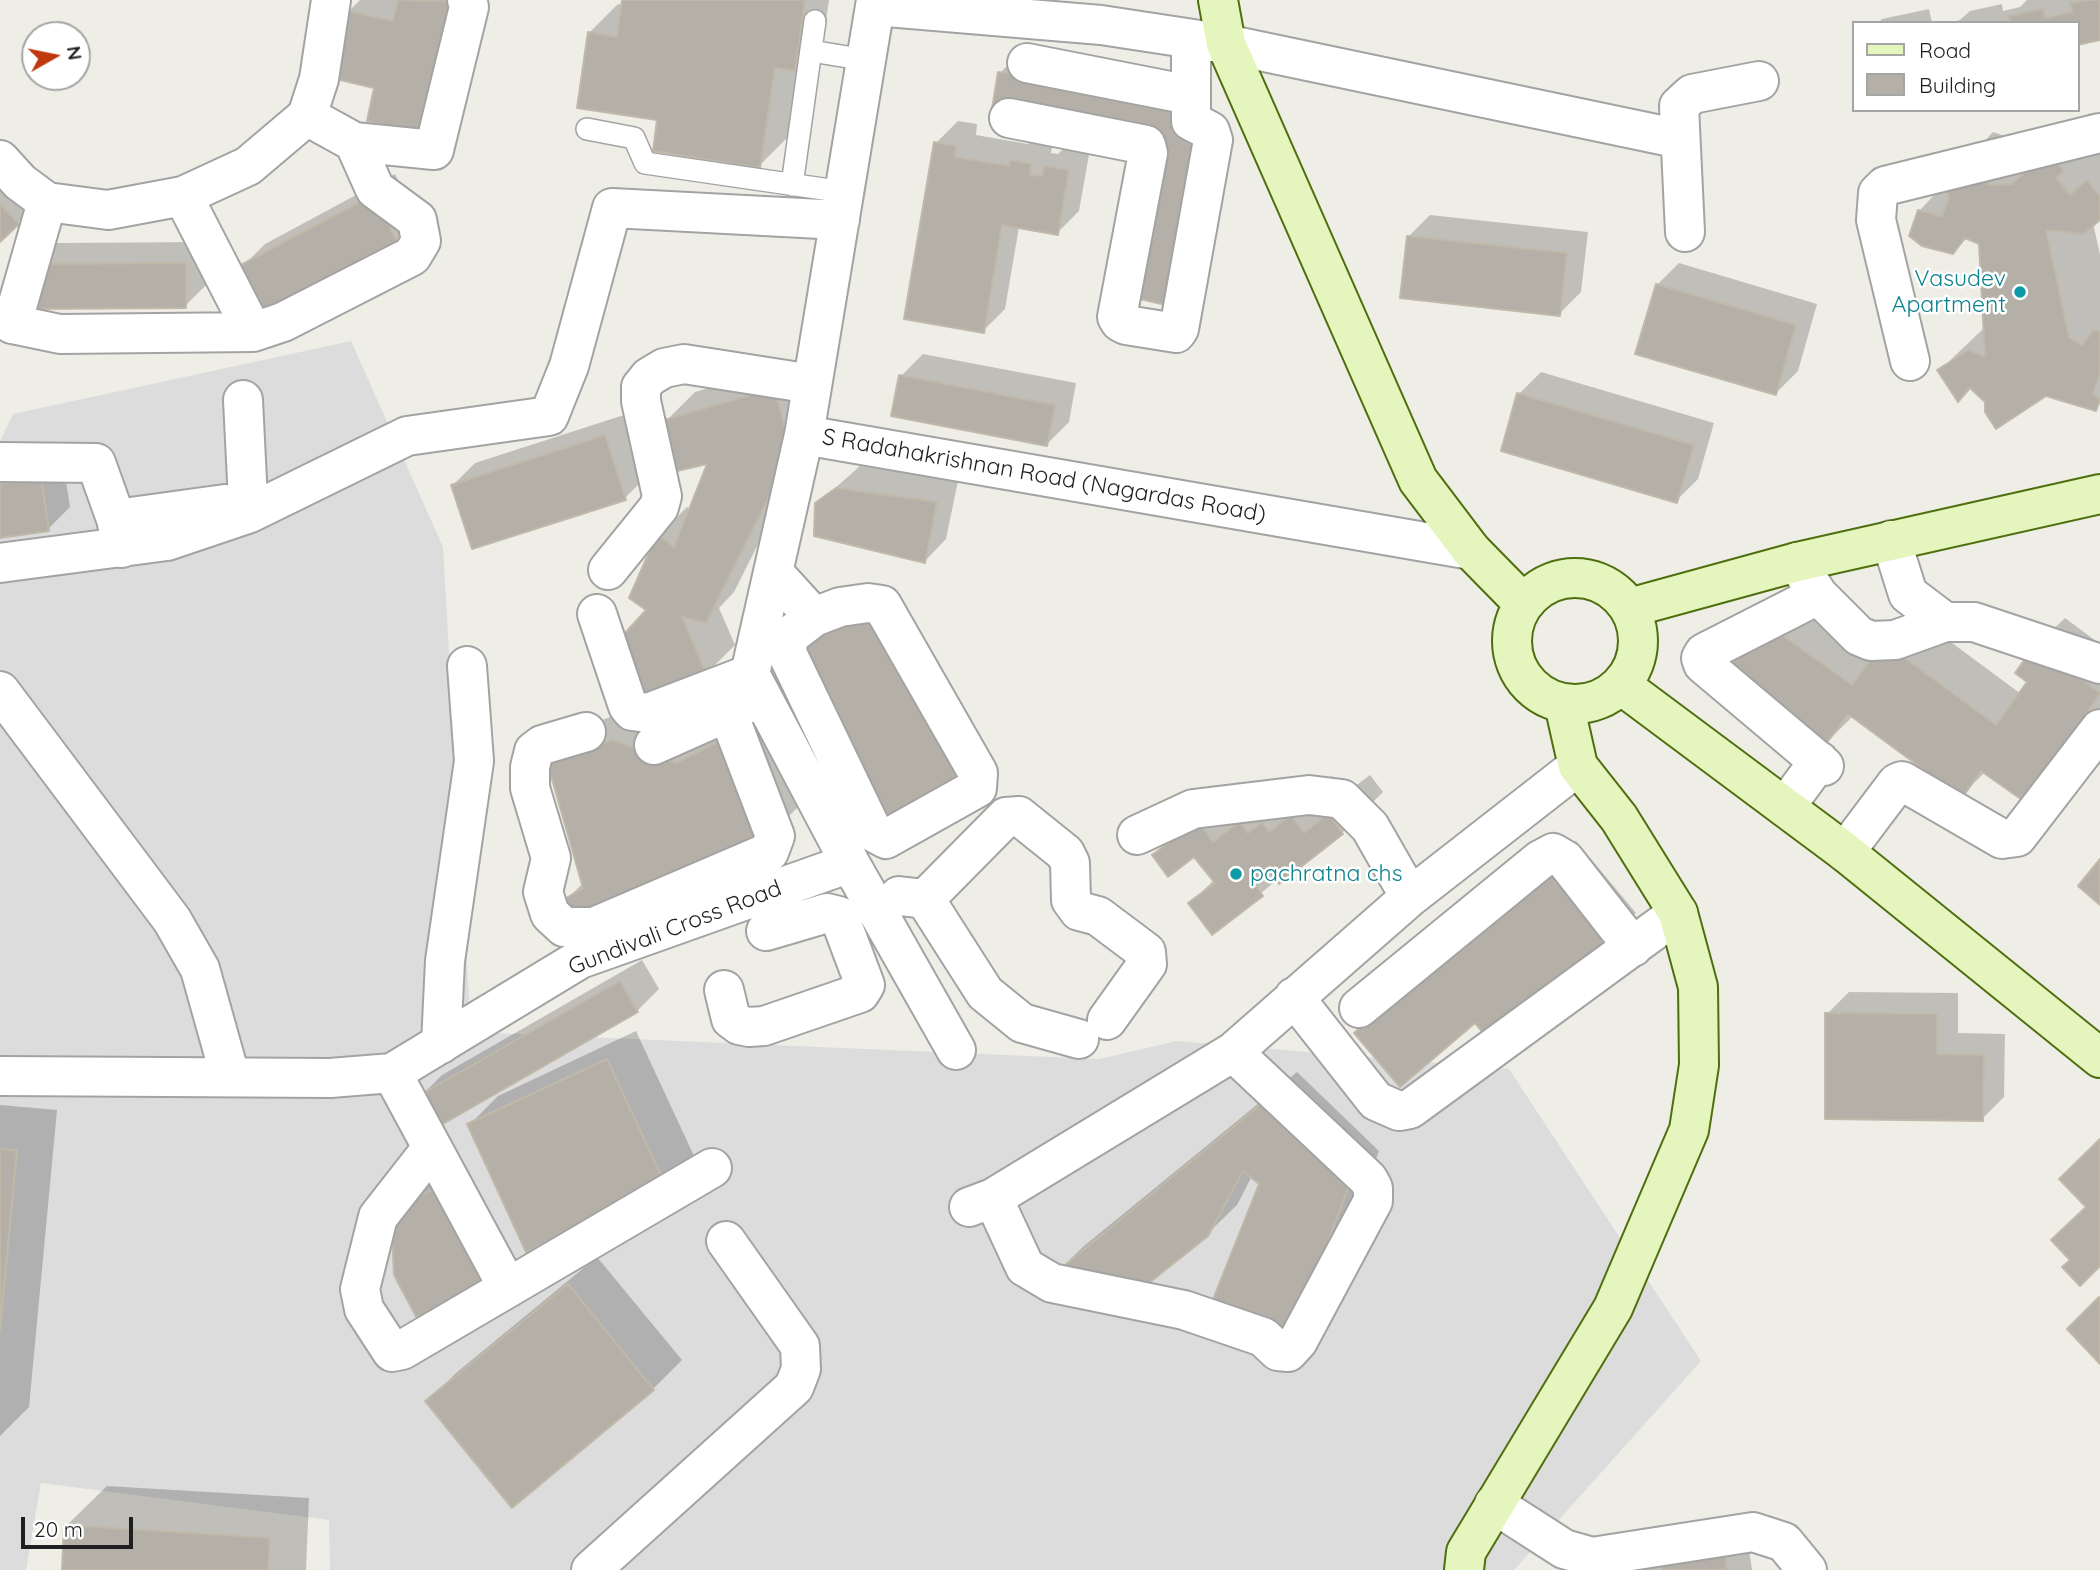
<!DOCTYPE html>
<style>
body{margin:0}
#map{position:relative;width:2100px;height:1570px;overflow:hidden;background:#efeee6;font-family:Quicksand,sans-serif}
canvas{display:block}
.legend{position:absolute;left:1852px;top:21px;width:228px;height:91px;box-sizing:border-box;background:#fff;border:2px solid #a5a5a5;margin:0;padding:9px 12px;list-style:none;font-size:21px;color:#1f1f1f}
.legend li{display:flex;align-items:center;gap:14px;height:35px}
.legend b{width:35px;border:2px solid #a5a5a5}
.north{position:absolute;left:21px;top:21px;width:70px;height:70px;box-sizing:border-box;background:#fff;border:2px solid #a5a5a5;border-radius:50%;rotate:81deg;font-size:19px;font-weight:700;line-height:28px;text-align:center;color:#1f1f1f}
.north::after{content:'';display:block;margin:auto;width:24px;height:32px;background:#bf380e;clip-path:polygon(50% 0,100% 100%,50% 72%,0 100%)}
.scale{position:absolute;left:21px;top:1517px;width:112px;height:32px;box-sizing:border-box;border:4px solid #1f1f1f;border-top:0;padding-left:9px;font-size:21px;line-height:24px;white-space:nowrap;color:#1f1f1f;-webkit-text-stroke:5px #fff;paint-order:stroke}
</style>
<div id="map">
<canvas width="2100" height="1570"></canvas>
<ul class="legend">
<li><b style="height:9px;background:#e5f5be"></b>Road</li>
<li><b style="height:19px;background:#b4b0a8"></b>Building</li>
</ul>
<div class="north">N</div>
<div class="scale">20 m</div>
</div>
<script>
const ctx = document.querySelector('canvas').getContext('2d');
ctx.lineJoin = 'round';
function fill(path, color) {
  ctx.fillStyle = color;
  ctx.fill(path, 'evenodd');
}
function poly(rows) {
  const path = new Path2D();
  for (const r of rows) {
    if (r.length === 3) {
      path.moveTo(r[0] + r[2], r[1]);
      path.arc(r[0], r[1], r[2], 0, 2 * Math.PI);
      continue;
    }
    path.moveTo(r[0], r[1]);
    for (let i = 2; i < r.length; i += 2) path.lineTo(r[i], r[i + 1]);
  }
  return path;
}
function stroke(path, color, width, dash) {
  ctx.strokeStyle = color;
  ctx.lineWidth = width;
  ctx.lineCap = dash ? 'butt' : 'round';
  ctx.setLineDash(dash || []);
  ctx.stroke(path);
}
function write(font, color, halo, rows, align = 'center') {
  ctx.font = font + ' Quicksand,sans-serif';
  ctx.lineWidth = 5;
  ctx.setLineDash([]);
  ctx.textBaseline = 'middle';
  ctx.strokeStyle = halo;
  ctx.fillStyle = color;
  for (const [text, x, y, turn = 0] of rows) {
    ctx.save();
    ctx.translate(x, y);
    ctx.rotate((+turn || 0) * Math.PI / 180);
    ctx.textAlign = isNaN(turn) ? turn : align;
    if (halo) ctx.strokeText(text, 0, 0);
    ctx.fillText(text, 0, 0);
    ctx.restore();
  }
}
const residential = poly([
 [351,341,443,547,471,1032,1099,1059,1177,1041,1509,1069,1701,1361,1514,1570,330,1570,329,1520,41,1483,26,1570,0,1570,0,441,13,414]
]);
const shadow = poly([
 [360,0,467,0,369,120,376,86,348,12],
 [624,0,829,0,823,41,799,65,788,137,759,166,659,118,589,33,618,4,623,5],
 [2027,0,2100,0,2100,38,2077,23,1948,23,1960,20,1970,11,2002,4,2003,11,2020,7],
 [1929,9,1932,23,1878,23,1882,19],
 [1022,51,1190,81,1200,284,1155,140,1000,73],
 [2090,113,2100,125,2100,217,2093,223,2100,255,2100,404,2096,409,2046,394,1987,401,1971,387,1958,400,1940,370,1985,327,1980,243,1968,237,1953,252,1911,235,1920,210,1993,132,2032,145,2054,144],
 [958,121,977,124,976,135,1028,144,1033,139,1053,142,1051,153,1058,154,1067,145,1090,149,1079,211,1057,233,1019,227,1005,309,983,331,936,143],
 [0,158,40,201,0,240],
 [395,174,420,222,398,244,243,266,265,244],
 [1430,215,1588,232,1581,292,1559,314,1408,237],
 [207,242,207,284,185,306,35,265,57,243],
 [1679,263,1817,304,1798,371,1776,393,1657,285],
 [923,354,1076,383,1069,422,1047,444,901,376],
 [802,361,820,421,734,592,719,608,735,645,706,674,765,700,805,800,765,840,565,901,584,882,550,766,590,725,648,702,649,610,659,535,687,507,691,510,710,462,667,420,695,392],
 [1541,372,1714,423,1698,479,1676,501,1519,394],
 [627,414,647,476,625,498,453,485,475,463],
 [62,456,70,507,48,529,0,537,0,466],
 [860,466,958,481,946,539,925,561,817,504],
 [1798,598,1877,654,1913,614,2021,694,2030,682,2036,646,2065,618,2100,644,2100,730,1985,772,1961,796,1853,716,1823,746,1717,669],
 [1370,775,1383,792,1342,833,1278,879,1213,933,1190,903,1214,880,1195,855,1154,855,1194,815,1238,782,1254,803,1311,793,1332,776,1345,794],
 [1576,841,1636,913,1608,941,1475,1021,1385,1004],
 [642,960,659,989,637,1011,420,1097,442,1075],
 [1849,992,1958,993,1958,1033,2005,1034,2004,1097,1982,1119,1827,1014],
 [636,1031,694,1156,665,1184,469,1125,498,1096],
 [1297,1072,1379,1151,1322,1302,1261,1183,1252,1176,1237,1205,1207,1234,1056,1273,1084,1246],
 [0,1105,57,1110,29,1407,0,1436],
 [463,1165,421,1322,415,1188],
 [597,1257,682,1360,653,1389,428,1401,456,1373],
 [107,1486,309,1498,306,1570,64,1570,66,1526],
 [1745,1521,1752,1570,1593,1570]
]);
const building = poly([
 [398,0,450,1,421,134,367,121,374,88,332,78,347,11,393,21,398,0],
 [622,0,805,0,795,71,775,68,760,168,653,151,657,120,577,108,588,32,617,37,622,0],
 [2087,0,2100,0,2100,40,2077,45,2077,23,2010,23,2009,16,2043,9,2045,18,2072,12,2070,3,2087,0],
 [998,72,1188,102,1185,142,1199,146,1179,308,1123,295,1153,141,992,109,998,72],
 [934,142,956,146,955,157,1009,166,1010,160,1031,164,1030,175,1042,176,1044,166,1069,170,1058,235,1002,225,984,333,904,319,934,142],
 [2048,152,2064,171,2056,178,2070,195,2087,180,2100,196,2100,220,2084,234,2046,230,2069,337,2082,346,2093,330,2100,332,2100,373,2093,394,2100,399,2096,411,2046,396,1996,429,1985,412,1985,402,1970,388,1958,402,1937,370,1969,350,1985,357,1979,244,1965,238,1953,254,1922,246,1909,236,1918,210,1942,217,1949,197,1942,181,1951,171,1990,185,2012,184,2048,152],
 [373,195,399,245,268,316,241,265,373,195],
 [0,204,19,224,0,242,0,204],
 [1407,236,1567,253,1560,316,1400,298,1407,236],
 [186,263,186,308,34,309,33,264,186,263],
 [1656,284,1796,325,1776,395,1635,354,1656,284],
 [899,375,1055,405,1047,446,891,416,899,375],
 [774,388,792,451,706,623,682,617,707,675,650,710,616,643,646,610,629,598,657,534,674,547,707,464,677,471,665,420,774,388],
 [1517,393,1694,445,1677,503,1501,451,1517,393],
 [605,435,626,500,472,549,451,485,605,435],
 [41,477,49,531,0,538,0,484,41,477],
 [836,488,937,502,925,563,814,536,815,503,836,488],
 [867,613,968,782,886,826,796,649,867,613],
 [1768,625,1852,685,1883,642,1996,725,2027,682,2015,673,2035,645,2100,693,2083,719,2095,728,2025,802,1981,771,1962,798,1848,714,1823,748,1715,669,1768,625],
 [724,739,766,841,569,921,563,900,583,888,548,765,612,740,676,763,724,739],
 [1328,814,1343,834,1279,884,1268,870,1253,882,1263,896,1212,935,1188,903,1215,883,1194,857,1168,877,1152,855,1197,821,1213,842,1239,822,1248,833,1262,822,1269,832,1291,815,1304,833,1328,814],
 [2100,859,2100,905,2078,886,2100,859],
 [1546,868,1609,943,1491,1043,1475,1023,1400,1087,1354,1033,1546,868],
 [620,981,638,1012,436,1128,418,1096,620,981],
 [1825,1013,1937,1014,1937,1054,1984,1055,1983,1121,1825,1119,1825,1013],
 [607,1059,666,1186,526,1252,467,1124,607,1059],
 [1267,1099,1351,1180,1294,1332,1212,1302,1259,1184,1243,1171,1208,1236,1144,1287,1053,1275,1267,1099],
 [2100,1139,2100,1266,2080,1286,2062,1267,2070,1260,2051,1240,2086,1207,2059,1179,2100,1139],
 [0,1149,17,1150,0,1332,0,1149],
 [440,1186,488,1287,420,1324,394,1275,391,1210,440,1186],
 [568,1284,654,1390,512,1508,425,1401,568,1284],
 [2099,1297,2100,1298,2100,1364,2067,1329,2099,1297],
 [64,1525,270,1538,268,1570,62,1570,64,1525],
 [1724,1542,1727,1570,1662,1570,1659,1550,1724,1542]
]);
const lane = poly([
 [811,51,866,60],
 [587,129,634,138,645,163,844,192],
 [792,185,815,21]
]);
const street = poly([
 [876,0,804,435,1471,550],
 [875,6,1101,25,1226,44,1680,139],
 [1027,63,1190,95],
 [1009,118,1146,145,1148,153,1117,317,1120,322,1126,325,1176,333,1179,329,1213,140,1210,131,1191,121,1191,39],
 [354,142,434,150,469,7,467,0],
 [0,160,20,182,47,202,108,210,183,196,248,166,307,116,319,79,331,0],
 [1685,232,1679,106,1692,94,1759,81],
 [0,316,12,324,47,202],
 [12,324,60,334,253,332,183,196],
 [253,332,283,322,412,256,421,241,417,220,375,189,354,142,307,116],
 [1910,361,1876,220,1878,193,1885,186,2100,133],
 [243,400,248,501],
 [804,435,750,674,850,863,956,1050],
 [0,462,96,463,116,519,122,548],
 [116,519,225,504],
 [1891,540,1908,594,1945,622],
 [1797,562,1818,595,1859,636,1871,641,1895,640,1945,622,1974,622,2100,664],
 [0,563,167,541,250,513,407,436,549,416,569,366,612,208,840,220],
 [608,570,659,507,662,496,641,401,641,387,649,377,664,368,684,364,812,384],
 [773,572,814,617,788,637,787,653,873,832,886,839,977,788,978,773,882,605,868,603,840,607,814,617],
 [1818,595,1704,653,1701,658,1703,664,1824,766],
 [597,614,628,706,632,711,648,713,750,674],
 [0,691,172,920,200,969,230,1076],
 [586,732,542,745,534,751,530,767,530,788,551,858,543,892,550,914,564,927,594,927,769,852,775,836,728,713],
 [654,745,751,702],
 [1785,807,1819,761],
 [1137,835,1193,809,1309,795,1342,799,1370,827,1410,897],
 [1845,852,1897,783,1902,781,2002,839,2017,837,2100,729],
 [899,896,925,899,985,993,1022,1023,1079,1039],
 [925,899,1006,817,1019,816,1065,853,1070,863,1071,900,1079,911,1098,916,1146,952,1147,964,1107,1020],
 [724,990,731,1019,739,1025,749,1027,764,1026,860,993,865,985,839,916,827,913,766,931],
 [1294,997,1376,1101,1399,1111,1410,1109,1678,913],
 [1359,1008,1540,860,1553,853,1565,860,1633,947],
 [441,1044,445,961,474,761,467,666],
 [392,1073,508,1288],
 [0,1076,330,1078,392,1073,580,959,850,863],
 [432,1148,378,1217,360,1289,364,1309,392,1352,402,1350,712,1168],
 [993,1198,1025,1267,1052,1283,1184,1310,1263,1337,1278,1351,1288,1352,1298,1341,1373,1201,1373,1188,1368,1179,1233,1052],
 [969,1207,993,1198,1233,1052,1410,897,1578,766],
 [1494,1504,1564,1549,1592,1557,1753,1532,1784,1542,1807,1570],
 [591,1570,794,1387,801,1369,800,1346,726,1241]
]);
const secondary = poly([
 [1218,0,1226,44,1418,480,1471,550,1523,603],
 [1575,641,63],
 [1629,608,1797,562,2100,494],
 [1621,685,1845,852,2100,1058],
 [1464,1570,1466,1552,1613,1308,1689,1130,1699,1065,1698,987,1678,913,1619,818,1578,766,1564,704]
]);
const markers = [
 [2020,292,7,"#0f9aa8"],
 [1236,874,7,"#0f9aa8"]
];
const cultureNames = [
 ["Vasudev",2006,279],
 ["Apartment",2006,305],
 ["pachratna chs",1250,874,"left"]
];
const streetNames = [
 ["S Radahakrishnan Road (Nagardas Road)",1044,476,10],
 ["Gundivali Cross Road",675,928,-21]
];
fill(residential, '#dddcdc');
fill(shadow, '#0003');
fill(building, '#b4b0a8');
stroke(building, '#c0b8a9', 2);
stroke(lane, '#a3a3a3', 24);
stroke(street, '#a3a3a3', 42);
stroke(secondary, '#4d6f0d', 42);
stroke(lane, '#fff', 21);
stroke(street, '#fff', 38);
stroke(secondary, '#e5f5be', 38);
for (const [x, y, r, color] of markers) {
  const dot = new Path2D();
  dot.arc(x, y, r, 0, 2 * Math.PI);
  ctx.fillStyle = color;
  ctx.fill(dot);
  stroke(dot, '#fff', 2.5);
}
write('23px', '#0d838f', '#fff', cultureNames, 'right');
write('23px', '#1f1f1f', '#fff', streetNames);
</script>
